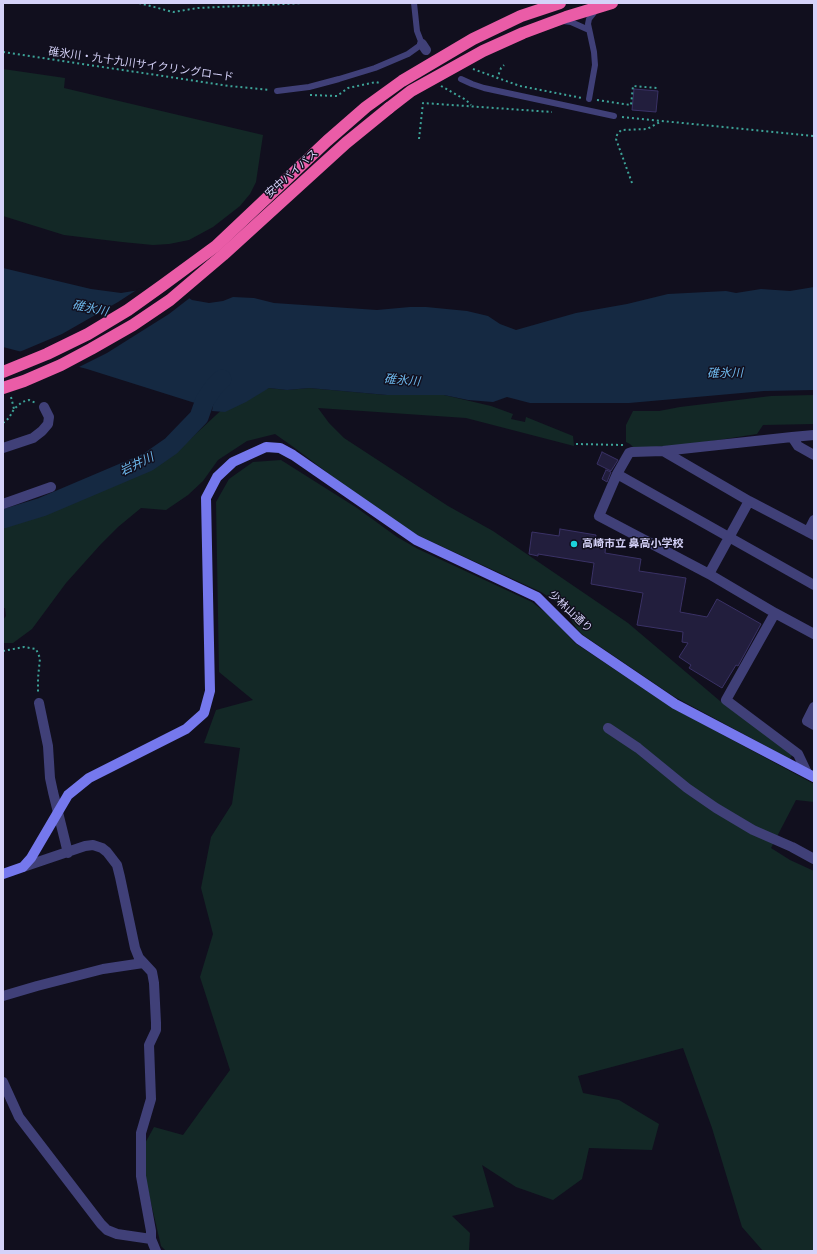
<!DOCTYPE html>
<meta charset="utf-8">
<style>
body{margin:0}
#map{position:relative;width:817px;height:1254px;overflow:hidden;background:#110f1e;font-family:"Roboto Condensed",sans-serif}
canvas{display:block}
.frame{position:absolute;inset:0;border:4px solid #d5d2f9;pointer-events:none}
</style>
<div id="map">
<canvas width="817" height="1254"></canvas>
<div class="frame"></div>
</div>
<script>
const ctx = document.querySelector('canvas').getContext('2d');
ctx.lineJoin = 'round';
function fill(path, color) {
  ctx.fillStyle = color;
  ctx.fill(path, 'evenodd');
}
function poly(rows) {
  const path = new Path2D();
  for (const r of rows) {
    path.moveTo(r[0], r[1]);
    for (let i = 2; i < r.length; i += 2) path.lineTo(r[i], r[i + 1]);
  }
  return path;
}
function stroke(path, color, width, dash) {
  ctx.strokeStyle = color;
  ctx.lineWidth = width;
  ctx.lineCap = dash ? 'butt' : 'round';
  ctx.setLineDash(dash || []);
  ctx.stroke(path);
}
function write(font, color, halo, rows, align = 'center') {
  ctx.font = font + ' "Roboto Condensed","Noto Sans JP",sans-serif';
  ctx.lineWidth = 3;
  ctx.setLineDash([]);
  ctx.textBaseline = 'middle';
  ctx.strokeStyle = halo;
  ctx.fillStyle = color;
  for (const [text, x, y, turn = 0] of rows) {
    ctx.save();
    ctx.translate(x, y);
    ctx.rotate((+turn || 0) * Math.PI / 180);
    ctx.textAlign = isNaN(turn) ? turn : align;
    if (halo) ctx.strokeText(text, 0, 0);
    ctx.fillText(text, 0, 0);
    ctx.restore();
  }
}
const green = poly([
 [3,69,65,78,64,88,263,135,256,182,250,194,240,206,213,227,189,240,169,244,153,245,122,242,64,235,3,216],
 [269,388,287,390,309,388,387,395,444,395,491,406,513,414,511,419,525,422,526,417,573,436,574,446,466,418,318,408,329,423,344,438,448,506,493,531,628,623,720,701,790,752,792,755,790,759,673,696,583,635,577,629,566,612,558,603,541,592,417,535,365,501,292,446,275,434,247,441,218,460,203,481,188,495,166,510,141,508,118,527,101,544,66,583,32,629,13,643,3,643,3,620,6,616,5,608,3,608,3,527,71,498,140,472,186,443,230,402],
 [814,395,814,424,763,425,757,434,686,445,634,448,630,444,626,442,626,425,633,411,659,411,680,407,771,396],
 [281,460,357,508,397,537,418,549,532,602,551,617,575,643,671,707,814,784,814,802,796,800,771,848,790,860,814,871,814,1251,763,1251,742,1227,712,1128,683,1048,578,1076,583,1093,619,1100,659,1124,652,1150,589,1148,582,1179,553,1200,516,1187,482,1165,494,1207,452,1216,470,1233,469,1251,166,1251,161,1246,145,1177,143,1147,154,1127,183,1135,230,1070,200,977,213,934,201,888,211,837,232,804,240,748,204,743,216,710,253,700,219,672,216,502,229,479,253,462]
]);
const water = poly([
 [3,268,91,289,121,293,146,289,174,288,192,300,209,303,223,301,233,297,254,298,274,303,377,310,410,307,426,307,467,311,488,316,500,324,516,330,576,313,627,304,668,294,726,291,736,293,761,289,790,291,814,287,814,390,764,391,629,403,530,403,507,397,493,402,468,400,444,395,387,395,309,388,287,390,269,388,246,402,225,412,212,411,214,400,205,400,195,403,87,369,3,347]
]);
const pier = poly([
 [175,286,191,297,169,314,107,353,77,368,17,353,62,334,118,302,138,289]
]);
const river = poly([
 [3,519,42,507,148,462,171,446,199,417,205,400,214,387,222,379]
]);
const building = poly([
 [634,89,658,91,656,112,632,110,634,89],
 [602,452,618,460,611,471,597,464,602,452],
 [606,470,611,472,607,482,602,479,606,470],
 [560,529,596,535,595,541,606,543,605,553,641,559,639,571,686,578,680,612,707,617,717,599,761,624,738,666,736,665,722,688,689,668,691,665,679,657,688,643,682,642,683,632,637,625,643,593,591,584,594,563,538,554,538,556,529,554,532,532,559,536,560,529]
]);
const path = poly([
 [139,3,173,12,198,8,305,3],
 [3,52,229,86,270,90],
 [473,69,520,86,582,98],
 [497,79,501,68,504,65],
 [441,86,466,100,471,105],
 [310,95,337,96,348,88,376,82,380,83],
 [597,100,631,105,633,86,657,88],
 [622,117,814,136],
 [419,139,423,103,552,112],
 [632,183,616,139,617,135,621,130,647,129,660,122],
 [11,397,14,409],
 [3,423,9,418,14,409,22,402,29,400,36,403],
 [576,444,623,445],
 [3,651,24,647,36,649,40,658,38,678,38,694]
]);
const lane = poly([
 [563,21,571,22,589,30],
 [461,79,472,84,484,88,614,116],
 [277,91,309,87,339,79,375,68,408,54,422,44,417,31,414,3],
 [589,99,595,65,594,52,588,24,589,19,597,9]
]);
const street = poly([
 [422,44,426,50],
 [814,435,792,437,663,451,632,452,629,453,617,474,599,516,709,574,775,613,814,634],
 [792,437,798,446,814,455],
 [3,448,33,438,42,431,48,424,49,417,44,407],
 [663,451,749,501,814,535],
 [617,474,814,585],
 [3,504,51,487],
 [808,532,814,520],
 [709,574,749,501],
 [775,613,726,700,798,754,807,773],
 [39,703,48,746,50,778,53,792,68,853],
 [814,707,807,721,814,725],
 [608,728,638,748,687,788,716,808,753,830,792,847,814,859],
 [23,867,85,846,93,845,102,848,107,852,117,865,120,877,135,948,139,958,152,972,154,983,156,1023,156,1030,149,1045,151,1099,141,1133,141,1176,151,1231,151,1239,156,1251],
 [3,996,37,986,103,969,143,963],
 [3,1082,19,1117,101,1224,107,1230,117,1234,151,1239]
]);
const secondary = poly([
 [3,874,23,867,31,858,68,795,89,778,186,729,204,713,210,691,206,498,217,477,233,462,266,447,280,448,293,455,416,540,537,597,579,639,675,704,814,777]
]);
const highway = poly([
 [389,108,411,91,483,51,523,33,566,17,612,3],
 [3,372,47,354,88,334,128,310,163,285,216,246,327,141,366,107,402,81,473,39,521,16,560,3]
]);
const highwayBridge = poly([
 [3,388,24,381,61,365,91,349,133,325,170,300,223,255,346,143,389,108]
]);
const markers = [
 [574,544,4,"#1cd2db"]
];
const streetNames = [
 ["碓氷川・九十九川サイクリングロード",141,65,8],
 ["安中バイパス",292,174,-42],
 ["少林山通り",570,612,43]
];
const poiNames = [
 ["高崎市立 鼻高小学校",582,544]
];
const waterNames = [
 ["碓氷川",90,309,12],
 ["碓氷川",725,374,-1],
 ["碓氷川",402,381,5],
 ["岩井川",137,465,-26]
];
fill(green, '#132826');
fill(water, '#152942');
fill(pier, '#110f1e');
stroke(river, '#152942', 19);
fill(building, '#221e3d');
stroke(building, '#3a3266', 1);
stroke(path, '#3da398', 2, [2, 3]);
stroke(lane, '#404078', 6);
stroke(street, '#404078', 10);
stroke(secondary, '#7578ed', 10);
stroke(highway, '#ea5ca7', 12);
stroke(highwayBridge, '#ea5ca7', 12);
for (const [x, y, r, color] of markers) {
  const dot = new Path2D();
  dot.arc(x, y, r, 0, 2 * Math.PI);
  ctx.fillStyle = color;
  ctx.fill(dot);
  stroke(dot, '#110f1e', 1.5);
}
write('11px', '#d5d2f9', '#110f1e', streetNames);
write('bold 11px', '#d5d2f9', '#110f1e', poiNames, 'left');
write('italic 12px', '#6db8ec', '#110f1e', waterNames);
</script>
